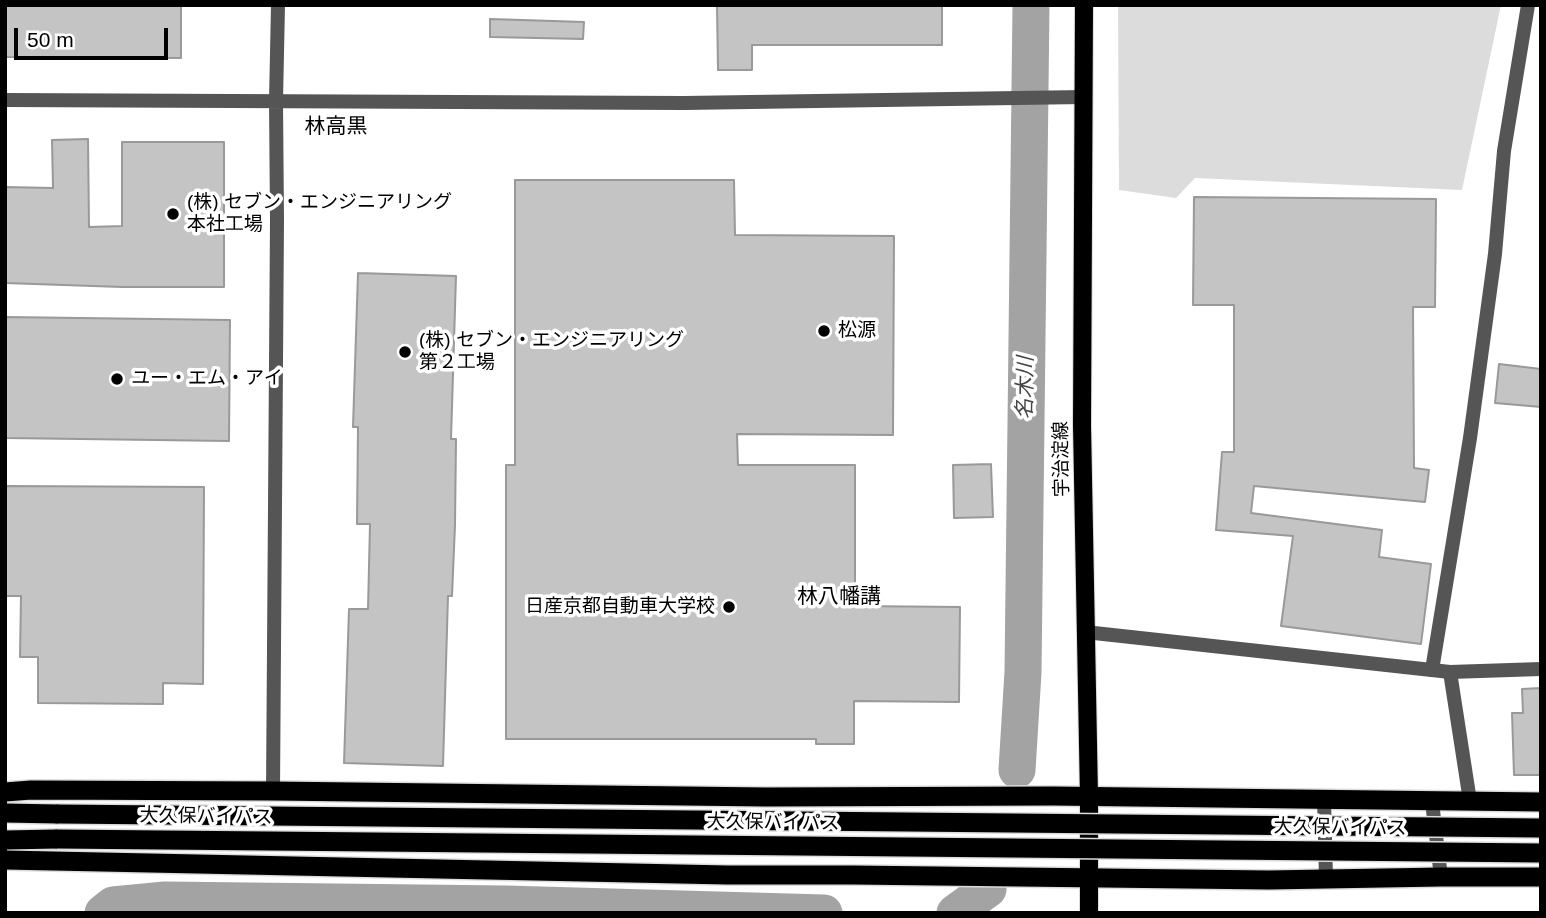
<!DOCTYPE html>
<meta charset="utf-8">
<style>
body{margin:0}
#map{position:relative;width:1546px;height:918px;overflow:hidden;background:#fff;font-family:Helvetica,sans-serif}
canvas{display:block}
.frame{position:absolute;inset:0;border:7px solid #000;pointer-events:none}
.scale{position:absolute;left:14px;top:28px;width:154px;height:32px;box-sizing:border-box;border:4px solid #000;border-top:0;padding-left:9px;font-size:21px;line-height:24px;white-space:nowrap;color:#000;-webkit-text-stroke:5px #fff;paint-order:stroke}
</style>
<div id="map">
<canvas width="1546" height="918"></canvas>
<div class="frame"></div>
<div class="scale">50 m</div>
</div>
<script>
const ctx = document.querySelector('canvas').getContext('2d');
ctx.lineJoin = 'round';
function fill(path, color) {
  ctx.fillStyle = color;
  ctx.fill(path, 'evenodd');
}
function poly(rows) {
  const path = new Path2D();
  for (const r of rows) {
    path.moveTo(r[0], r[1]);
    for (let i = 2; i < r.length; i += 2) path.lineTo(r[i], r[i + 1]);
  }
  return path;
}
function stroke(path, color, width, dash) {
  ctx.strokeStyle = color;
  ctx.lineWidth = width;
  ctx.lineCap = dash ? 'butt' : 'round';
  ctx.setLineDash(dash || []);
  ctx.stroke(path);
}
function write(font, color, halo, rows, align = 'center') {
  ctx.font = font + ' Helvetica,"Noto Sans JP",sans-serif';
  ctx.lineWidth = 7;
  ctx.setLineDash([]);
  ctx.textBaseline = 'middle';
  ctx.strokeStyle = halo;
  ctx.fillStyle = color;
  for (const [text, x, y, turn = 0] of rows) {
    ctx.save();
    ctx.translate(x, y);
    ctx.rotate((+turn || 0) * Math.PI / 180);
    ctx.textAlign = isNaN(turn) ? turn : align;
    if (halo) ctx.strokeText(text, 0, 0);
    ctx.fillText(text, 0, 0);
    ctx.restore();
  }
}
const green = poly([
 [1118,5,1501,5,1462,190,1195,178,1176,198,1119,190]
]);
const river = poly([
 [1017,770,1023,672,1031,5],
 [103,913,113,905,165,900,506,904,824,913],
 [955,913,988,889]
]);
const building = poly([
 [5,5,181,5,181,58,5,57,5,5],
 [717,5,942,5,942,45,752,45,752,70,718,70,717,5],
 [490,19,584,22,583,39,490,37,490,19],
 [88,139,89,227,122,226,122,142,224,142,224,287,122,287,5,283,5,187,53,188,52,140,88,139],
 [515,180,734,180,735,235,894,236,893,435,737,434,738,465,855,465,855,606,960,607,959,702,854,701,854,744,816,744,816,739,506,739,506,465,515,465,515,180],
 [1194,197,1436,199,1435,307,1413,307,1414,468,1429,470,1425,502,1254,486,1251,513,1382,530,1379,557,1431,564,1421,644,1281,626,1293,536,1216,530,1222,452,1234,452,1234,305,1193,305,1194,197],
 [358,273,456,276,451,439,456,439,455,525,452,596,448,596,443,766,344,763,349,609,368,609,370,524,357,524,358,427,353,427,358,273],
 [5,317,230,320,229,441,5,438,5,317],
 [1499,364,1541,369,1541,407,1495,403,1499,364],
 [991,464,993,517,954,518,953,465,991,464],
 [5,486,204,487,203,684,163,683,163,704,38,703,38,657,20,657,21,596,5,596,5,486],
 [1541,688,1541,775,1514,775,1512,713,1523,713,1522,689,1541,688]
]);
const minor = poly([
 [1432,670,1470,438,1495,254,1504,151,1528,5],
 [1450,672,1470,801],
 [1324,799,1326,879],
 [1432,802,1441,877]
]);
const tertiary = poly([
 [5,100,684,103,1084,97],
 [1085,632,1450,672,1541,669],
 [273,791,277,220,276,101,278,5]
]);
const primary = poly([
 [1084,5,1082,425,1089,797,1089,913]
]);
const trunk = poly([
 [5,792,31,790,273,791,766,797,1052,796,1541,802],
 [5,813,58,814],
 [5,840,57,839],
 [5,860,728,875,853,875,1269,880,1441,877,1541,877]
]);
const trunkBridge = poly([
 [58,814,1541,828],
 [57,839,1541,853]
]);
const markers = [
 [173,214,7,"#000"],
 [824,331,7,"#000"],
 [405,352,7,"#000"],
 [117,379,7,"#000"],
 [729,607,7,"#000"]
];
const poiNames = [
 ["(株) セブン・エンジニアリング",187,203],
 ["本社工場",187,225],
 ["松源",838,331],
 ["(株) セブン・エンジニアリング",419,341],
 ["第２工場",419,363],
 ["ユー・エム・アイ",131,379],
 ["日産京都自動車大学校",715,607,"right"]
];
const streetNames = [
 ["宇治淀線",1062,459,-91],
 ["大久保バイパス",206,817,1],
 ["大久保バイパス",773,823,1],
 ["大久保バイパス",1340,828,1]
];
const neighbourhoodNames = [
 ["林高黒",336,127],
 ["林八幡講",839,597]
];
const waterNames = [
 ["名木川",1026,388,-89]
];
fill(green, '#dcdcdc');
stroke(river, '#a3a3a3', 37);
fill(building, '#c4c4c4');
stroke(building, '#999', 2);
stroke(primary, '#dbdbdb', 20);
stroke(trunk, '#dbdbdb', 22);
stroke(minor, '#555', 14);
stroke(tertiary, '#555', 14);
stroke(primary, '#000', 18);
stroke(trunk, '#000', 19);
stroke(trunkBridge, '#dbdbdb', 22, []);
stroke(trunkBridge, '#000', 19);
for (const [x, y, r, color] of markers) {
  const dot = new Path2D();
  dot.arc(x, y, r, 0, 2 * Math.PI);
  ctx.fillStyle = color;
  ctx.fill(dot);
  stroke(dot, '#fff', 2.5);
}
write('19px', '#000', '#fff', poiNames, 'left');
write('19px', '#000', '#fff', streetNames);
write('21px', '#000', '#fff', neighbourhoodNames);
write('italic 21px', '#444', '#fff', waterNames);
</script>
